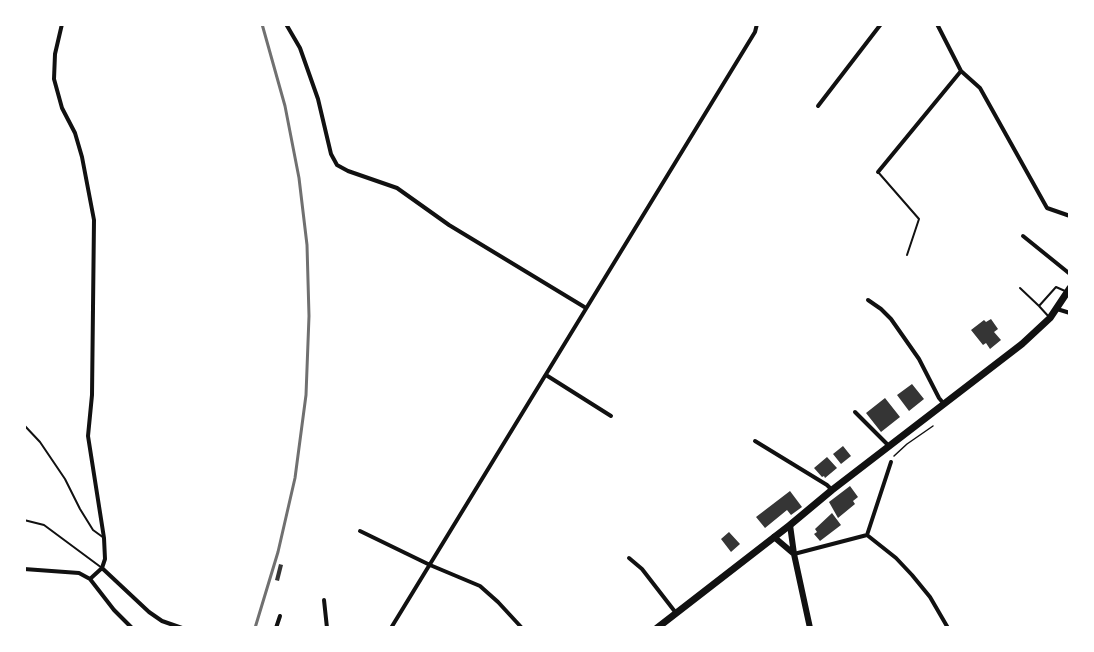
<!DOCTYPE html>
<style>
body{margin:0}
#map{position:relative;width:1094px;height:652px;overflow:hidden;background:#fff;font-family:Montserrat,sans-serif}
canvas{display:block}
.frame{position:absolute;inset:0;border:26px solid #fff;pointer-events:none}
</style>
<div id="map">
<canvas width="1094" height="652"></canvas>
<div class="frame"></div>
</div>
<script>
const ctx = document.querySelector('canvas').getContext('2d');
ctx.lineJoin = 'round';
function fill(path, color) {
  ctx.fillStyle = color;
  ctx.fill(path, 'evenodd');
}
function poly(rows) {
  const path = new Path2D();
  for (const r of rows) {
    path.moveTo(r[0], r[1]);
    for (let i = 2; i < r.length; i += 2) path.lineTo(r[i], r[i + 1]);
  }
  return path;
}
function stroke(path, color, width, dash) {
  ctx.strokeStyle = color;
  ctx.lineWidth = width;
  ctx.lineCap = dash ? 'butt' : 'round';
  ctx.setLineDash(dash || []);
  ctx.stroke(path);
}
const building = poly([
 [991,319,998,329,994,332,1001,340,990,349,986,343,983,345,971,330,984,320,986,322],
 [912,384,924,399,909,411,897,395],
 [885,398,900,417,881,432,866,413],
 [843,446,851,456,841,464,833,454],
 [827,457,837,468,825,478,824,476,822,477,814,468],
 [850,486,858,497,853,501,855,504,838,518,829,502],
 [790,491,802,507,791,515,787,510,765,528,756,517],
 [832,513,841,525,820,541,814,534,817,532,815,529],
 [729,532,740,544,731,552,721,539],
 [279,564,283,565,279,581,275,580]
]);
const path = poly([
 [894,456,907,444,933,426]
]);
const service = poly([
 [878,172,919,219,907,255],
 [1020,288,1039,306,1056,287,1065,291],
 [1039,306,1049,317],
 [24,425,40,442,65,479,80,509,93,530,104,538],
 [24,520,44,525,102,568]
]);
const minor = poly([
 [62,24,55,54,54,79,62,108,75,133,82,157,94,220,92,395,88,436,104,538,105,559,102,568],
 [286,24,300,48,318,99,331,154,337,165,348,171,397,188,449,225,586,308],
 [937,24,961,71,980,88,1047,208,1070,216],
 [818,106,881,24],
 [878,172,961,71],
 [1023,236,1070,274],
 [868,300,881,309,891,319,919,359,939,398,944,404],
 [1057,309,1070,313],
 [546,375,611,416],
 [855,412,889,446],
 [755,441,827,485,832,490],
 [360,531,430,565,480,586,498,602,522,628],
 [867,535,896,558,912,575,930,597,948,628],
 [867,535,891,462],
 [794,554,867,535],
 [629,558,642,569,676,613],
 [24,569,79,573,90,579,102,568,149,612,162,621,182,628],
 [90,579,114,610,132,628],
 [324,600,327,628],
 [276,628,280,616],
 [391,628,755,32,757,24]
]);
const secondary = poly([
 [790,525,794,554,810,628],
 [774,537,794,554]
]);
const primary = poly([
 [657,628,790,525,832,490,1022,344,1050,318,1070,288]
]);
const rail = poly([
 [255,628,278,552,295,478,306,395,309,316,307,245,299,178,285,106,262,24]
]);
fill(building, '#353535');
stroke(path, '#111', 1.5);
stroke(service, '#111', 2);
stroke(minor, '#111', 4);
stroke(secondary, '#111', 6);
stroke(primary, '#111', 7);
stroke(rail, '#707070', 3);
</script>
